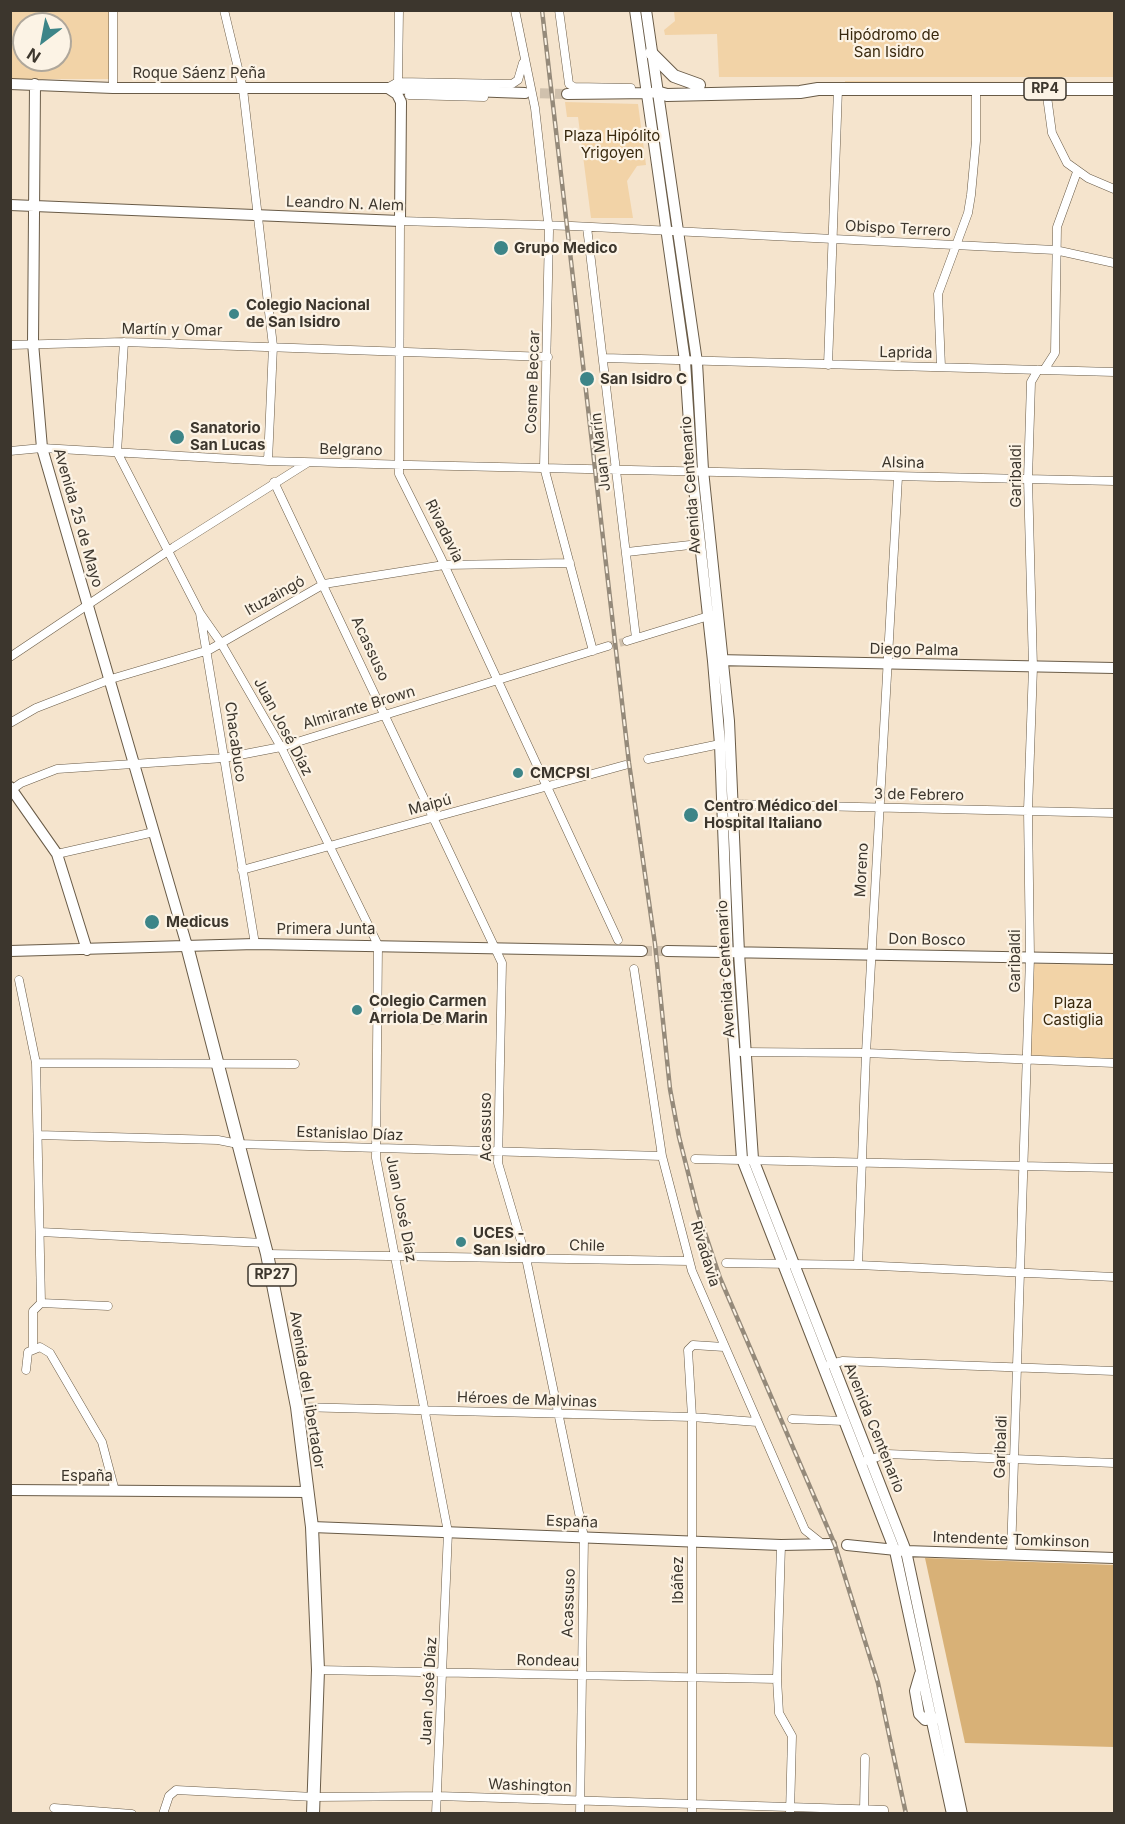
<!DOCTYPE html>
<meta charset="utf-8">
<style>
body{margin:0}
#map{position:relative;width:1125px;height:1824px;overflow:hidden;background:#f5e4cd;font-family:Inter,sans-serif}
canvas{display:block}
.frame{position:absolute;inset:0;border:12px solid #3c362d;pointer-events:none}
.north{position:absolute;left:12px;top:12px;width:60px;height:60px;box-sizing:border-box;background:#fcf3e5;border:2px solid #afa79b;border-radius:50%;rotate:212deg;font-size:16px;font-weight:700;line-height:24px;text-align:center;color:#3c362d}
.north::after{content:'';display:block;margin:auto;width:21px;height:27px;background:#3d8588;clip-path:polygon(50% 0,100% 100%,50% 72%,0 100%)}
</style>
<div id="map">
<canvas width="1125" height="1824"></canvas>
<div class="frame"></div>
<div class="north">N</div>
</div>
<script>
const ctx = document.querySelector('canvas').getContext('2d');
ctx.lineJoin = 'round';
function fill(path, color) {
  ctx.fillStyle = color;
  ctx.fill(path, 'evenodd');
}
function poly(rows) {
  const path = new Path2D();
  for (const r of rows) {
    path.moveTo(r[0], r[1]);
    for (let i = 2; i < r.length; i += 2) path.lineTo(r[i], r[i + 1]);
  }
  return path;
}
function stroke(path, color, width, dash) {
  ctx.strokeStyle = color;
  ctx.lineWidth = width;
  ctx.lineCap = dash ? 'butt' : 'round';
  ctx.setLineDash(dash || []);
  ctx.stroke(path);
}
function write(font, color, halo, rows, align = 'center') {
  ctx.font = font + ' Inter,sans-serif';
  ctx.lineWidth = 4.5;
  ctx.setLineDash([]);
  ctx.textBaseline = 'middle';
  ctx.strokeStyle = halo;
  ctx.fillStyle = color;
  for (const [text, x, y, turn = 0] of rows) {
    ctx.save();
    ctx.translate(x, y);
    ctx.rotate((+turn || 0) * Math.PI / 180);
    ctx.textAlign = isNaN(turn) ? turn : align;
    if (halo) ctx.strokeText(text, 0, 0);
    ctx.fillText(text, 0, 0);
    ctx.restore();
  }
}
const green = poly([
 [11,11,113,11,114,79,11,79],
 [24,24,60,24,60,60,24,60],
 [674,11,1114,11,1114,77,719,77,717,34,665,35,664,30,675,21],
 [845,81,1032,82,1032,84,845,83],
 [565,102,638,104,646,165,637,166,627,181,633,218,591,218,578,117,567,117],
 [1033,964,1114,965,1114,1061,1030,1058]
]);
const forest = poly([
 [925,1558,1114,1565,1114,1747,965,1743]
]);
const streetTunnel = poly([
 [608,646,627,641]
]);
const secondaryTunnel = poly([
 [525,93,567,94],
 [642,951,667,951]
]);
const street = poly([
 [224,10,243,89,273,346,268,461],
 [515,10,535,108,549,231,544,467,593,651],
 [559,10,569,84,574,87,631,88],
 [398,82,399,10],
 [389,87,398,82,512,84,518,80,523,63],
 [113,88,113,10],
 [1046,89,1052,133,1067,163,1088,178,1114,189],
 [409,95,484,97],
 [587,227,636,638],
 [124,342,117,452,200,613,255,944],
 [10,345,124,342,548,357],
 [604,358,1114,372],
 [828,365,838,89],
 [941,367,938,294,968,213,971,195,976,141,976,90],
 [1044,370,1055,353,1057,227,1077,172],
 [10,451,42,448,268,461,410,465,1114,481],
 [274,482,502,963,498,1163,526,1258,584,1537,580,1814],
 [627,552,699,544],
 [200,613,221,643,281,747,378,945,376,1158,448,1532,436,1814],
 [627,641,712,615],
 [10,657,174,547,307,463],
 [10,723,36,708,111,679,209,650,324,584,444,565,570,563],
 [648,759,720,744],
 [10,791,21,783,57,769,224,758,281,747,608,646],
 [730,804,1114,813],
 [57,854,154,832],
 [242,870,625,765],
 [618,940,440,556,399,474,400,221,572,226,1055,250,1114,263],
 [634,969,662,1156,692,1271,805,1530,820,1542],
 [19,980,36,1063,41,1303,33,1311,33,1348],
 [377,1018,440,1020],
 [741,1052,866,1053,1114,1063],
 [36,1063,295,1064],
 [38,1135,218,1140,238,1144,662,1156],
 [695,1159,1114,1168],
 [40,1232,264,1243],
 [267,1254,689,1261],
 [726,1263,858,1265,1114,1277],
 [858,1265,866,1053,898,477],
 [41,1303,108,1306],
 [830,1364,843,1361,1114,1371],
 [26,1370,28,1352,40,1347,50,1353,102,1442,115,1491],
 [297,1407,692,1417,757,1422],
 [792,1419,844,1421],
 [865,1461,887,1454,1114,1463],
 [781,1545,777,1679,779,1713,792,1736,790,1813],
 [1011,1555,1030,957,1028,810,1033,667,1028,479,1031,382,1038,370],
 [318,1670,777,1679],
 [54,1808,132,1814],
 [864,1810,865,1758],
 [163,1814,169,1796,176,1790,314,1797,437,1796,884,1810,884,1814],
 [692,1814,692,1417,688,1350,693,1345,724,1347]
]);
const secondary = poly([
 [635,10,685,361,692,470,713,661,720,744,728,961,742,1159,895,1551,952,1814],
 [646,10,697,362,703,470,729,721,739,953,753,1159,906,1551,962,1814],
 [10,84,113,88,388,88,525,93],
 [35,84,33,343,42,448,187,946],
 [567,94,651,93],
 [10,205,400,221,401,102,397,94,388,88],
 [716,660,1114,668],
 [10,787,57,854,87,950],
 [10,951,255,944,642,951],
 [667,951,1114,959],
 [10,1490,308,1492],
 [312,1527,781,1545,831,1544],
 [847,1545,906,1551,1114,1558],
 [920,1674,915,1691,919,1714,925,1720,938,1718]
]);
const primary = poly([
 [651,53,674,76,699,85],
 [656,92,667,95,800,92,818,89,1114,89],
 [187,946,267,1254,297,1407,312,1527,318,1670,313,1814]
]);
const rail = poly([
 [542,10,629,763,655,944,670,1089,679,1137,698,1212,720,1278,835,1545,878,1683,906,1814]
]);
const markers = [
 [501,248,8,"#3d8588"],
 [234,314,6,"#3d8588"],
 [587,379,8,"#3d8588"],
 [177,437,8,"#3d8588"],
 [518,773,6,"#3d8588"],
 [691,815,8,"#3d8588"],
 [152,922,8,"#3d8588"],
 [357,1010,6,"#3d8588"],
 [461,1242,6,"#3d8588"]
];
const shields = [
 [1045,89,42],
 [272,1275,48]
];
const shieldNames = [
 ["RP4",1045,89],
 ["RP27",272,1275]
];
const parkNames = [
 ["Hipódromo de",889,35],
 ["San Isidro",889,52],
 ["Plaza Hipólito",612,136],
 ["Yrigoyen",612,153],
 ["Plaza",1073,1003],
 ["Castiglia",1073,1020]
];
const streetNames = [
 ["Roque Sáenz Peña",199,73],
 ["Leandro N. Alem",345,204,2],
 ["Obispo Terrero",898,229,3],
 ["Martín y Omar",172,330,1],
 ["Laprida",906,353,1],
 ["Cosme Beccar",533,382,-88],
 ["Belgrano",351,450,1],
 ["Juan Marín",601,452,-97],
 ["Alsina",903,463,1],
 ["Garibaldi",1016,476,-90],
 ["Avenida Centenario",691,485,-94],
 ["Avenida 25 de Mayo",78,518,74],
 ["Rivadavia",444,531,64],
 ["Ituzaingó",275,596,-29],
 ["Acassuso",370,649,65],
 ["Diego Palma",914,650,1],
 ["Almirante Brown",359,708,-17],
 ["Juan José Díaz",283,727,62],
 ["Chacabuco",235,742,82],
 ["3 de Febrero",919,795,1],
 ["Maipú",430,805,-15],
 ["Moreno",862,870,-87],
 ["Primera Junta",326,929],
 ["Don Bosco",927,940,1],
 ["Garibaldi",1015,961,-90],
 ["Avenida Centenario",726,969,-93],
 ["Acassuso",486,1127,-90],
 ["Estanislao Díaz",350,1134,2],
 ["Juan José Díaz",401,1209,79],
 ["Chile",587,1246,1],
 ["Rivadavia",705,1254,73],
 ["Avenida del Libertador",307,1390,81],
 ["Héroes de Malvinas",527,1400,2],
 ["Avenida Centenario",874,1428,68],
 ["Garibaldi",1001,1447,-88],
 ["España",87,1476],
 ["España",572,1522,2],
 ["Intendente Tomkinson",1011,1540,2],
 ["Ibáñez",678,1580,-90],
 ["Acassuso",569,1603,-88],
 ["Rondeau",548,1661,1],
 ["Juan José Díaz",429,1691,-87],
 ["Washington",530,1786,2]
];
const poiNames = [
 ["Grupo Medico",514,248],
 ["Colegio Nacional",246,305],
 ["de San Isidro",246,322],
 ["San Isidro C",600,379],
 ["Sanatorio",190,428],
 ["San Lucas",190,445],
 ["CMCPSI",530,773],
 ["Centro Médico del",704,806],
 ["Hospital Italiano",704,823],
 ["Medicus",166,922],
 ["Colegio Carmen",369,1001],
 ["Arriola De Marin",369,1018],
 ["UCES -",473,1233],
 ["San Isidro",473,1250]
];
fill(green, '#f2d3a7');
fill(forest, '#d8b177');
stroke(streetTunnel, '#d0c1ad', 8, [8, 4]);
stroke(secondaryTunnel, '#d0c1ad', 10, [10, 5]);
stroke(street, '#695b47', 9);
stroke(secondary, '#695b47', 12);
stroke(primary, '#695b47', 14);
stroke(street, '#fff', 8);
stroke(secondary, '#fff', 10);
stroke(primary, '#fff', 12);
stroke(rail, '#958a7a', 4.5);
stroke(rail, '#fcf3e5', 2, [7]);
for (const [x, y, r, color] of markers) {
  const dot = new Path2D();
  dot.arc(x, y, r, 0, 2 * Math.PI);
  ctx.fillStyle = color;
  ctx.fill(dot);
  stroke(dot, '#fcf3e5', 2);
}
for (const [x, y, w] of shields) {
  const box = new Path2D();
  box.roundRect(x - w / 2, y - 11, w, 22, 4.5);
  ctx.fillStyle = '#fcf3e5';
  ctx.fill(box);
  stroke(box, '#3c362d', 1.5);
}
write('bold 14px', '#3c362d', null, shieldNames);
write('15px', '#38280d', '#fcf3e5', parkNames);
write('15px', '#3c362d', '#fcf3e5', streetNames);
write('bold 15px', '#3c362d', '#fcf3e5', poiNames, 'left');
</script>
